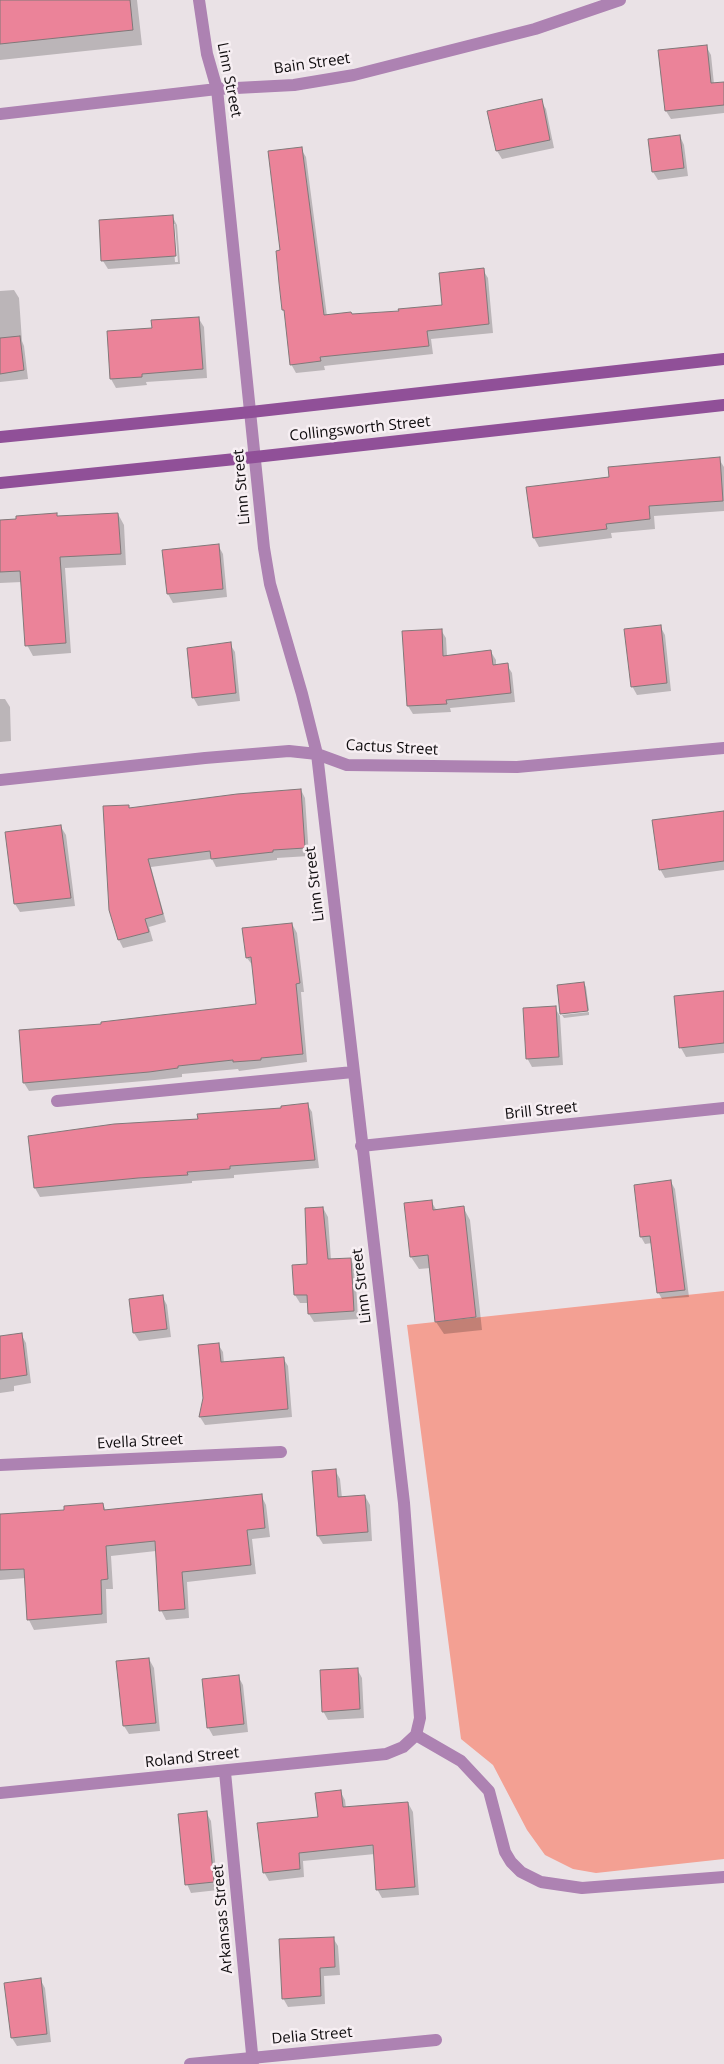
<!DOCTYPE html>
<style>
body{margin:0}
canvas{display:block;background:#eae2e6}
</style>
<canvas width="724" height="2064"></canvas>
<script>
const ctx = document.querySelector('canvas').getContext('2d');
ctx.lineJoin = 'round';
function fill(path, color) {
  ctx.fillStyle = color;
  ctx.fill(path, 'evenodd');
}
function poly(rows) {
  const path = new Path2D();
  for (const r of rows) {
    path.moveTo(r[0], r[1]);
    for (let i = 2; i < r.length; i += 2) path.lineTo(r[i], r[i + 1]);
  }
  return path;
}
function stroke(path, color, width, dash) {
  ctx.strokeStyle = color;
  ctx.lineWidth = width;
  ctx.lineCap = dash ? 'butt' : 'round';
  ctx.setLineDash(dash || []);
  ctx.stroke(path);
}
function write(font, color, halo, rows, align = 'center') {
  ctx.font = font + ' "Open Sans",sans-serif';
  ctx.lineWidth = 5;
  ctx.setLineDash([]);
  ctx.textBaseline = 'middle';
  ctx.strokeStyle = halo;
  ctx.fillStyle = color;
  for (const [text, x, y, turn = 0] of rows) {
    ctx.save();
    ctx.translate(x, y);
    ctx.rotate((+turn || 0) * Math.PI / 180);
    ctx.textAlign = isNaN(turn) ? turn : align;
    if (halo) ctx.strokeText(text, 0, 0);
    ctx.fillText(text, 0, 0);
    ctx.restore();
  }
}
const green = poly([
 [724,1291,724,1859,596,1873,573,1869,545,1855,527,1830,493,1765,461,1739,407,1325]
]);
const shadow = poly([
 [0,0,137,0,142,45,0,60],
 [706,46,711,55,714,84,724,83,724,113,671,119,666,111],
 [541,101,546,109,554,148,502,159,497,151],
 [680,136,684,145,688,176,658,180,653,172,649,140],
 [301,149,306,157,327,316,400,313,444,306,483,270,488,278,493,333,431,339,433,354,324,366,325,370,296,373,291,364,286,314,283,310,281,251],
 [172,216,177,225,180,264,108,269,103,261],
 [172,224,175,224,178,262,175,262],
 [14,290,19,298,22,341,24,346,28,379,0,382,0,291],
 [199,319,204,327,207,378,146,382,147,385,116,388,111,379,108,332,153,330],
 [719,459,724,467,724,511,654,516,655,529,611,533,612,538,539,547,534,538,610,478],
 [118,514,124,525,126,565,65,568,71,653,33,656,27,645,22,582,0,583,0,521],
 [218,545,223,554,227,597,173,603,168,594,164,551],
 [660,626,665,635,671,691,637,695,632,686],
 [441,630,446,638,447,656,491,652,496,660,496,666,507,665,512,673,515,702,450,708,451,712,413,714,408,706],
 [230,644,235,652,240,701,198,706,193,697],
 [0,699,5,699,10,707,11,741,0,742],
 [301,790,305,798,309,856,277,858,277,860,216,867,212,859,151,867,166,922,149,927,153,941,123,948,119,940,128,806,130,809],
 [724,812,724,870,665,878,660,869],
 [61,827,66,835,75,906,20,912,15,904],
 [292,924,297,933,304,992,301,992,307,1062,239,1071,238,1069,182,1074,182,1077,155,1080,29,1091,24,1083,103,1025,257,1005,253,966,247,958],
 [584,983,586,987,589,1010,561,1013],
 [724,993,724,1053,686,1057,681,1048,675,997],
 [555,1008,560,1016,563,1065,532,1067,527,1058],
 [589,1012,589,1015,564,1018,562,1015],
 [307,1104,312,1112,319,1168,234,1175,234,1178,192,1181,192,1183,40,1197,35,1188,29,1137,199,1120],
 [671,1182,675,1189,689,1297,662,1299,658,1292,652,1243,645,1244,641,1237,635,1186],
 [431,1201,437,1211,463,1207,470,1220,482,1330,444,1334,436,1322,431,1268,419,1269,411,1257],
 [323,1208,328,1217,331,1260,350,1259,355,1267,358,1319,314,1322,309,1314,309,1303,300,1303,295,1295,308,1265],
 [162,1296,167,1305,171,1337,139,1341,134,1333,130,1300],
 [21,1334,26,1343,31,1383,14,1386,14,1391,0,1393,0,1337],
 [218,1344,223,1352,224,1363,283,1358,288,1366,292,1417,205,1425,200,1417],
 [335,1470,340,1479,342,1498,365,1496,370,1505,372,1541,323,1544,318,1536,313,1472],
 [261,1495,266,1505,270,1537,252,1539,256,1574,187,1582,189,1618,166,1620,161,1610,156,1551,111,1556,113,1589,106,1589,107,1623,34,1630,29,1620,26,1578,0,1580,0,1515,66,1511,103,1504,106,1511],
 [149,1659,154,1668,160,1731,129,1734,124,1726],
 [357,1669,362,1678,364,1718,328,1720,323,1711],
 [238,1676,243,1685,248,1732,213,1736,208,1727],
 [340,1791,345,1800,346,1808,408,1803,413,1812,419,1895,382,1898,377,1889,375,1854,303,1861,304,1877,269,1881,264,1872,319,1818],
 [206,1812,211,1821,218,1890,191,1893,187,1884],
 [333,1938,338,1946,340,1975,324,1976,325,2004,288,2007,283,1998],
 [40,1979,45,1988,51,2042,17,2046,12,2038,5,1984]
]);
const building = poly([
 [0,0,130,0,133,30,0,44,0,0],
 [707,45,711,83,724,82,724,105,665,111,658,50,707,45],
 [542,99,550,140,496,151,487,111,542,99],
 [680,135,684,168,652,172,648,139,680,135],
 [302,147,324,315,351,312,352,314,399,311,398,309,442,305,439,273,484,268,489,324,427,331,429,346,320,357,321,361,290,365,284,310,282,310,279,283,276,251,280,250,268,151,302,147],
 [173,215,176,256,101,261,99,220,173,215],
 [199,317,203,369,142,374,142,377,110,379,107,331,152,328,151,320,199,317],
 [20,336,24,370,0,374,0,338,20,336],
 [720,457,723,501,649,506,650,519,606,524,607,529,533,538,526,487,609,477,608,467,720,457],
 [57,513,57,516,118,513,121,554,60,557,66,643,25,646,20,571,0,572,0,520,16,519,16,516,57,513],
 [219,544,223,589,167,594,162,550,219,544],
 [661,625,667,683,631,687,624,629,661,625],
 [442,629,443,656,491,650,493,665,508,663,511,693,446,700,447,704,407,706,402,631,442,629],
 [231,642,236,693,192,698,187,648,231,642],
 [301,789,305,848,273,850,273,852,211,859,210,851,148,859,163,914,145,919,149,932,118,940,109,910,103,806,129,805,129,808,237,794,301,789],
 [724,811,724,861,659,870,652,820,724,811],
 [61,825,71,898,14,904,5,832,61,825],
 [292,923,300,983,296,984,303,1054,261,1058,261,1060,233,1062,233,1060,178,1066,178,1068,149,1072,23,1083,19,1030,101,1024,101,1022,256,1004,251,957,246,958,242,928,292,923],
 [584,982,588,1011,560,1014,557,985,584,982],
 [724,991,724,1043,679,1048,674,996,724,991],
 [556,1006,559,1057,526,1059,523,1008,556,1006],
 [308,1103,315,1160,230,1166,230,1169,187,1172,188,1175,138,1178,34,1188,28,1136,114,1124,198,1119,197,1114,281,1108,281,1106,308,1103],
 [671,1180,685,1290,657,1293,650,1236,640,1237,634,1185,671,1180],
 [432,1200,433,1210,464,1206,476,1317,435,1322,428,1255,410,1257,404,1203,432,1200],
 [323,1207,328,1259,351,1258,354,1311,308,1314,307,1295,294,1295,292,1265,307,1264,305,1208,323,1207],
 [163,1295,167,1329,133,1333,129,1299,163,1295],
 [22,1333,27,1375,0,1379,0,1336,22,1333],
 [219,1343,221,1362,284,1357,288,1409,199,1417,203,1398,198,1345,219,1343],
 [336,1469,338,1497,365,1495,368,1532,317,1536,312,1471,336,1469],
 [262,1494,265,1528,247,1530,251,1565,182,1572,185,1609,159,1611,155,1541,106,1546,108,1579,101,1580,102,1614,27,1620,24,1569,0,1570,0,1514,64,1510,64,1506,103,1503,104,1510,262,1494],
 [149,1658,156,1723,123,1726,116,1661,149,1658],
 [358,1668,360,1709,322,1712,320,1670,358,1668],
 [239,1675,244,1724,207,1728,202,1679,239,1675],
 [341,1790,343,1807,408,1802,415,1887,376,1890,373,1845,299,1853,300,1869,263,1873,257,1823,318,1817,315,1793,341,1790],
 [207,1811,214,1882,185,1885,178,1814,207,1811],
 [334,1937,335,1967,320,1968,321,1996,282,1999,279,1939,334,1937],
 [41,1978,47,2034,11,2038,4,1983,41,1978]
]);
const service = poly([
 [416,1735,461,1761,489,1791,505,1852,511,1862,521,1872,541,1882,582,1888,724,1877]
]);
const minor = poly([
 [0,114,217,89,294,85,354,75,535,29,620,0],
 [0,780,205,758,289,751,317,754,347,765,517,767,724,748],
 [57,1101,353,1072],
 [361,1146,724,1108],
 [0,1465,281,1452],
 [225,1772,253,2064],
 [0,1793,386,1754,403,1747,416,1735,420,1718,404,1503,317,754,302,694,270,584,264,548,217,89,207,54,199,0],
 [190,2064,436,2040]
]);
const secondary = poly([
 [0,437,251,412,724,359],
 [0,483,255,457,724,405]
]);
const streetNames = [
 ["Bain Street",312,64,-8],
 ["Linn Street",229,80,79],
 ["Collingsworth Street",360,429,-6],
 ["Linn Street",242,487,-95],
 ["Cactus Street",392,748,3],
 ["Linn Street",315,884,-97],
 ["Brill Street",541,1111,-6],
 ["Linn Street",362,1286,-97],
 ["Evella Street",140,1442,-3],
 ["Roland Street",192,1758,-6],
 ["Arkansas Street",223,1919,-95],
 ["Delia Street",312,2036,-5]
];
fill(green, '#f3a093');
fill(shadow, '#0003');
fill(building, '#eb8399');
stroke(building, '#817879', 1);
stroke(service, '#ad82b2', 12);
stroke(minor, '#ad82b2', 12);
stroke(secondary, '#905098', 12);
write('15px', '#0e0b0d', '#f7eff3', streetNames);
</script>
